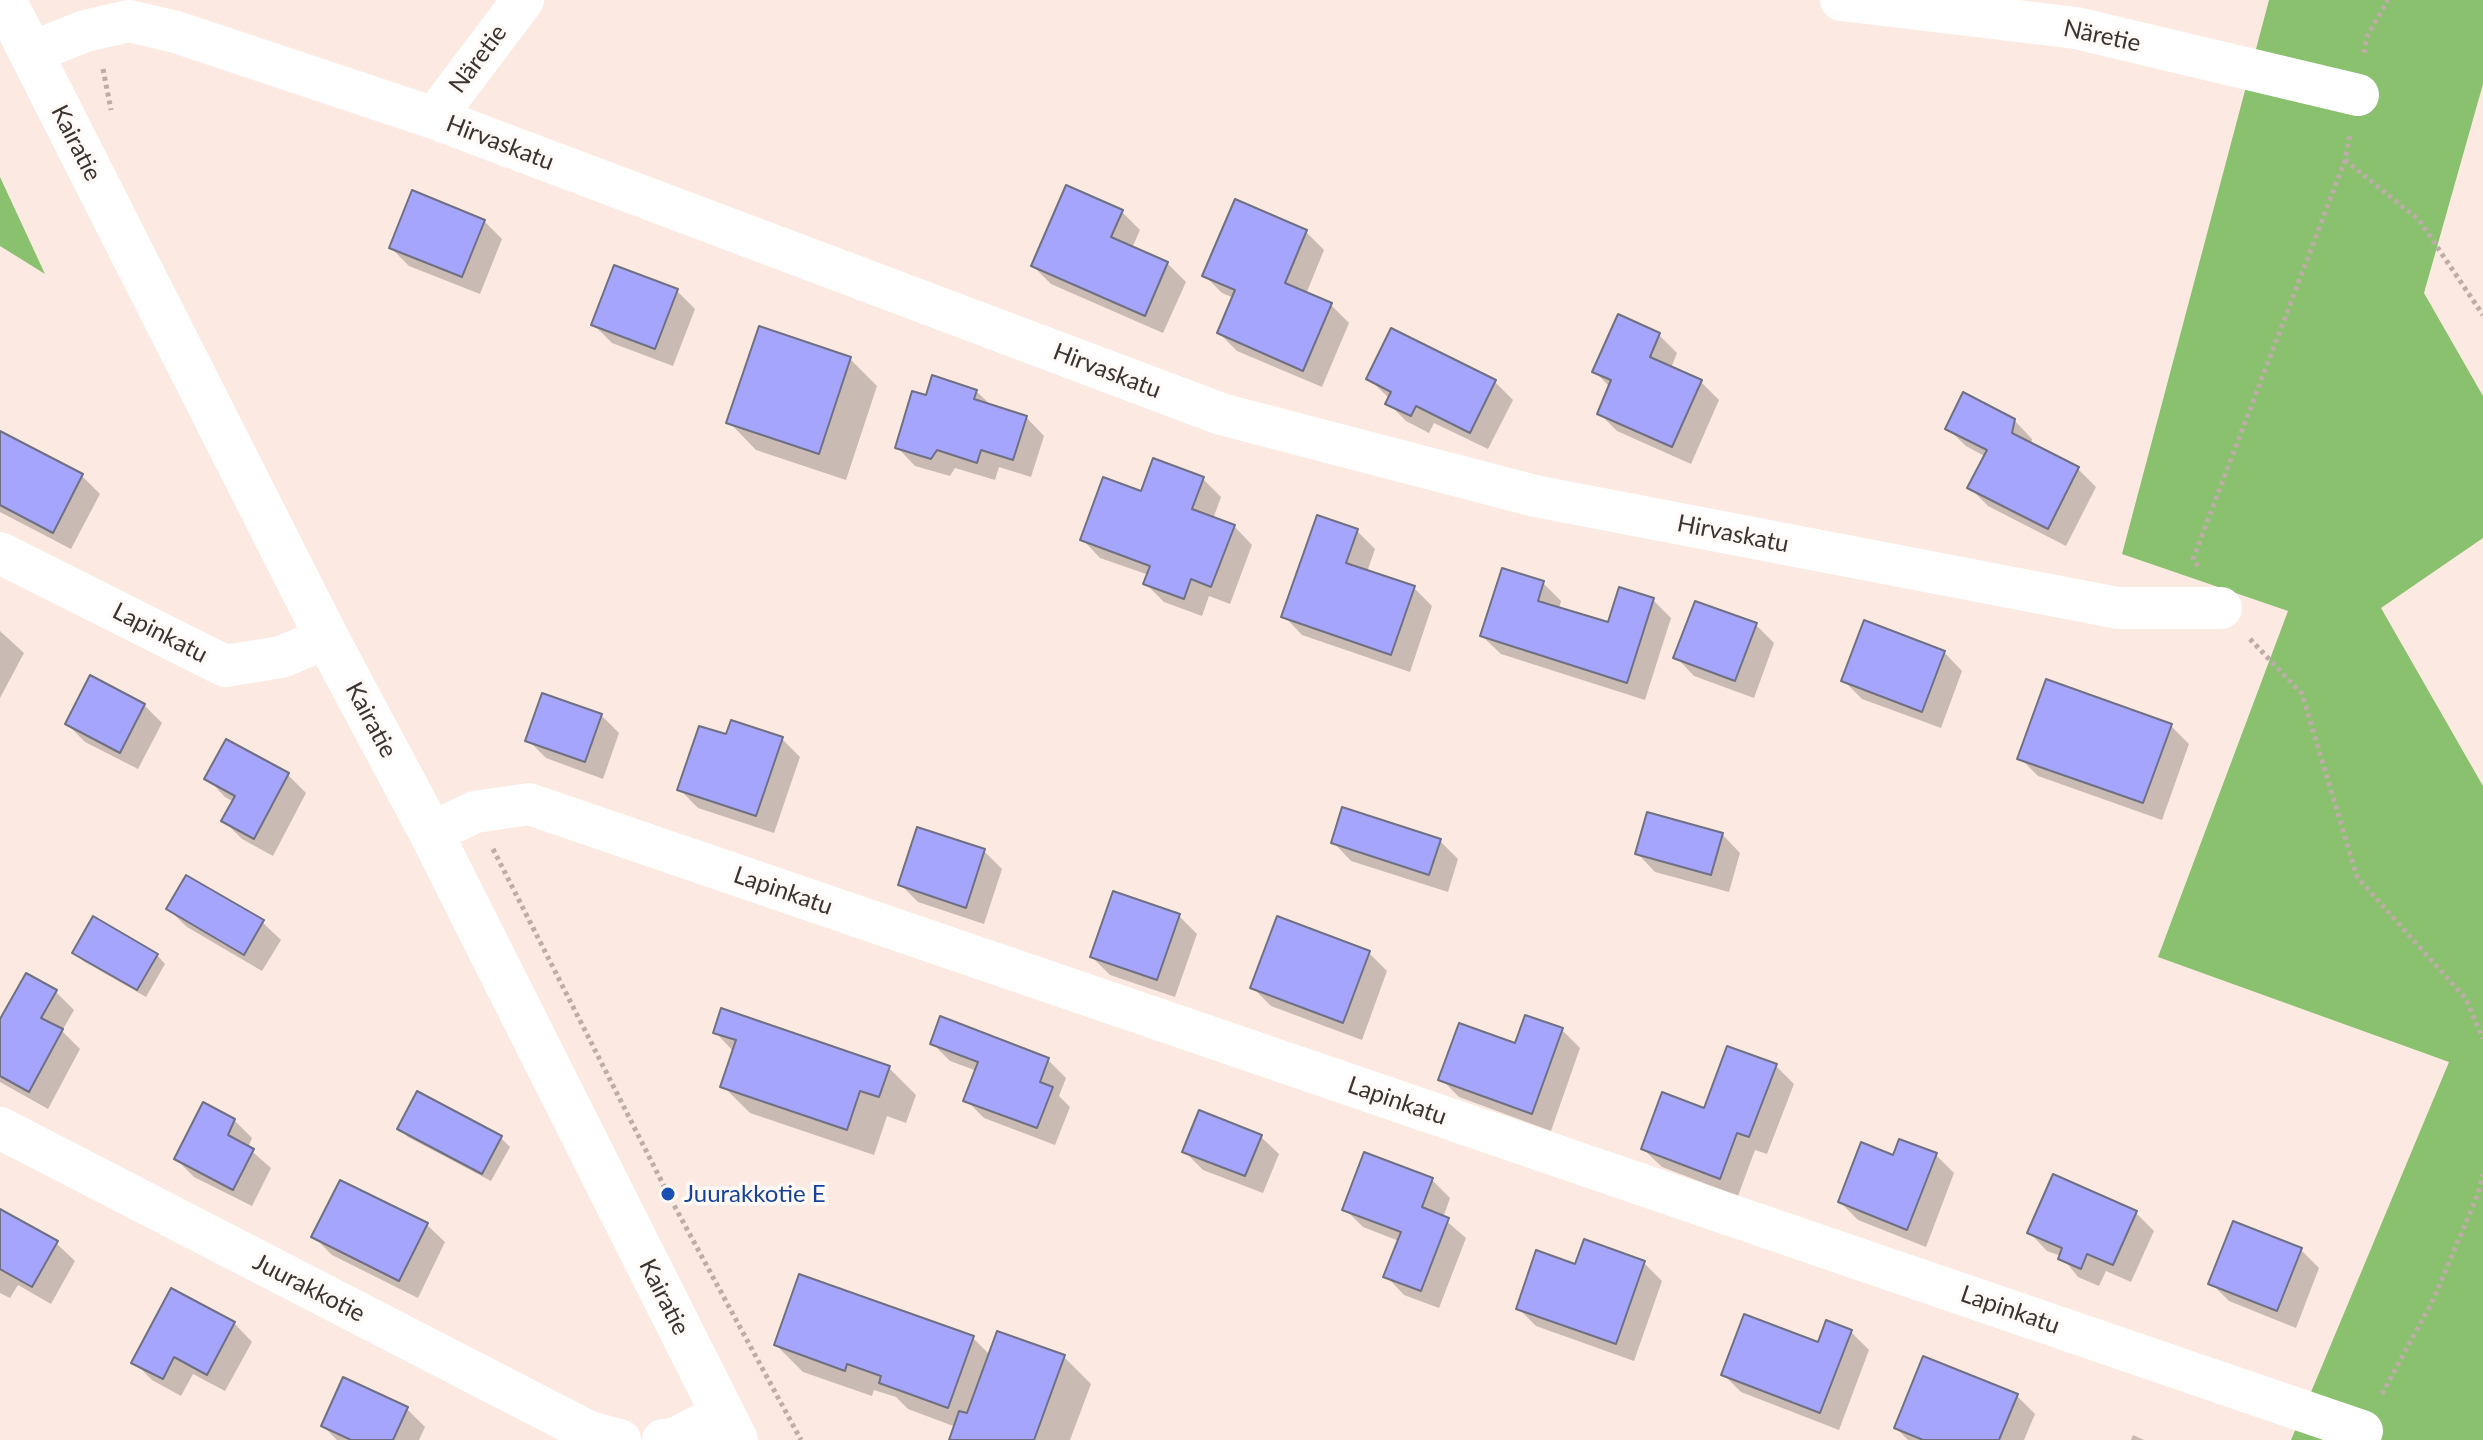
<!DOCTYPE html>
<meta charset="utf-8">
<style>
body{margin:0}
canvas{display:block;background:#fce9e1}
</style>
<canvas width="2483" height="1440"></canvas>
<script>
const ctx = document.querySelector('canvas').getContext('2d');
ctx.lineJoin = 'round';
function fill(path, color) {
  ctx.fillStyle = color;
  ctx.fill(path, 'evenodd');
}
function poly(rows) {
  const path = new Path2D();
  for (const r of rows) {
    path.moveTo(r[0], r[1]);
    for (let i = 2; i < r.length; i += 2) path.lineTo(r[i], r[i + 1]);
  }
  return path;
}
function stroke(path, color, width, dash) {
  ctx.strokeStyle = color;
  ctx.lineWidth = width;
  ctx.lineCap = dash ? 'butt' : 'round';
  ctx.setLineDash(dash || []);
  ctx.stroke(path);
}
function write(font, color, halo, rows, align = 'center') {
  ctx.font = font + ' Lato,sans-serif';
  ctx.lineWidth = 7;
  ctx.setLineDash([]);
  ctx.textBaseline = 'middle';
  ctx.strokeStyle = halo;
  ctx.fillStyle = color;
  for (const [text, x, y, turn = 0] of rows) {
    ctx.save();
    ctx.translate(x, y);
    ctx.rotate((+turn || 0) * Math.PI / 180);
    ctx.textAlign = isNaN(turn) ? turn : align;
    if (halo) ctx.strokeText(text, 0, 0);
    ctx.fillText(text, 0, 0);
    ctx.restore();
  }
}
const forest = poly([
 [2269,0,2483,0,2483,84,2424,293,2483,396,2483,538,2381,608,2483,786,2483,1440,2291,1440,2449,1062,2158,957,2288,611,2122,554],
 [0,177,45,274,0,246]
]);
const shadow = poly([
 [1236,202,1306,232,1324,250,1306,294,1331,305,1349,323,1322,387,1237,351,1219,333,1234,298,1222,293,1204,275],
 [1121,211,1140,230,1132,248,1167,263,1186,282,1163,333,1051,284,1033,266],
 [484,221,502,239,480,294,409,266,391,248],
 [677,291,695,309,673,366,612,343,593,324],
 [1619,317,1659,335,1677,353,1671,368,1701,382,1719,400,1691,464,1617,431,1599,413,1610,387,1594,371],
 [850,359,877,386,846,480,756,450,729,422],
 [1368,378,1495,382,1513,400,1488,449,1434,423,1429,433,1406,421,1388,403,1390,399],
 [976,391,992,406,1026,417,1044,436,1031,477,999,467,995,480,955,468,950,476,915,466,897,447,927,398],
 [2014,420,2032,439,2031,445,2078,469,2096,487,2066,546,1988,506,1970,488,1986,457,1966,446,1947,428],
 [0,433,82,476,100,494,71,549,0,512],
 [1203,479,1221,497,1213,519,1234,526,1252,545,1230,604,1209,596,1202,616,1164,602,1146,584,1149,575,1100,558,1082,539,1142,493],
 [1357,531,1375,549,1367,572,1414,588,1432,606,1410,672,1302,635,1284,616],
 [1543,583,1561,601,1559,609,1609,625,1653,600,1671,618,1645,700,1501,654,1482,636],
 [1756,625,1774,643,1754,698,1694,676,1676,657],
 [0,631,24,653,0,698],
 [1944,652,1962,671,1941,728,1862,699,1844,681],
 [144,705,162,723,138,769,85,742,67,724],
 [601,715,619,733,603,779,546,758,528,740],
 [2171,726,2189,744,2162,820,2038,776,2020,758],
 [727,737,782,739,800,757,774,833,698,808,680,790],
 [227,742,288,775,306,793,273,856,242,839,224,821,234,802,225,797,207,778],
 [1722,834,1740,853,1729,892,1655,872,1637,853],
 [1440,841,1458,859,1448,892,1351,861,1333,842],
 [984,851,1002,869,984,924,918,902,900,884],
 [168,909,262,922,281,940,262,971,187,927],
 [1179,916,1197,934,1175,997,1110,975,1092,957],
 [74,952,157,955,165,964,146,997,83,961],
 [1369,953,1387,971,1362,1040,1271,1006,1252,987],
 [56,992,74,1010,62,1031,80,1049,48,1109,0,1082,0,1023],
 [1562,1030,1580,1048,1551,1131,1459,1097,1441,1079,1516,1046],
 [715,1032,889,1068,916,1095,906,1123,887,1116,874,1155,750,1113,723,1086,734,1052],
 [932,1043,1048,1060,1066,1078,1059,1096,1070,1107,1055,1145,984,1118,966,1100,977,1071,950,1061],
 [1776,1066,1794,1084,1767,1154,1755,1150,1738,1196,1662,1167,1643,1149],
 [418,1094,501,1138,510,1147,491,1181,408,1137,399,1128],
 [234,1120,252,1138,248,1148,271,1168,252,1206,194,1177,176,1159],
 [1260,1136,1279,1154,1263,1193,1203,1170,1185,1152],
 [1936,1155,1954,1173,1926,1247,1858,1220,1840,1202],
 [1432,1180,1450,1198,1443,1218,1466,1238,1439,1308,1404,1295,1386,1276,1399,1241,1363,1227,1345,1209],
 [0,1211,56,1243,75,1261,51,1304,18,1285,10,1298,0,1293],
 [2136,1213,2154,1231,2131,1282,2106,1271,2099,1286,2078,1277,2061,1256,2047,1251,2029,1232],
 [426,1224,445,1242,418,1298,332,1255,314,1237],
 [2301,1250,2319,1268,2296,1328,2229,1301,2211,1283],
 [1643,1262,1662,1281,1634,1361,1536,1326,1518,1308,1577,1267],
 [234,1323,252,1342,225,1391,193,1374,181,1396,152,1380,134,1362],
 [1851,1332,1869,1350,1839,1430,1741,1392,1723,1374],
 [973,1338,990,1355,1064,1357,1091,1384,1070,1440,951,1440,956,1427,908,1409,896,1397,874,1390,872,1396,803,1372,776,1345],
 [2017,1396,2035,1414,2024,1440,1908,1440,1896,1428],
 [407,1409,425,1427,419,1440,337,1440,323,1426],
 [2133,1435,2144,1440,2131,1440]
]);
const building = poly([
 [1066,185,1123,210,1111,237,1168,262,1145,316,1031,266,1066,185],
 [412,190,485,220,462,277,389,248,412,190],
 [1235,199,1307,230,1285,283,1332,303,1303,371,1217,333,1235,290,1202,276,1235,199],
 [614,265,678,289,655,349,591,325,614,265],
 [1618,314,1660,333,1650,357,1702,380,1672,447,1597,414,1611,380,1592,372,1618,314],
 [759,326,851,357,819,454,726,423,759,326],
 [1391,328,1496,380,1470,433,1416,406,1411,416,1385,404,1391,392,1366,379,1391,328],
 [932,375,977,390,974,399,1027,416,1013,460,981,450,977,463,937,450,931,459,895,448,912,391,926,395,932,375],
 [1963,392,2015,419,2012,433,2079,467,2048,529,1967,488,1987,450,1945,429,1963,392],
 [0,431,83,474,53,533,0,505,0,431],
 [1153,458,1204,477,1192,509,1235,525,1211,587,1191,579,1184,599,1143,584,1150,566,1080,540,1103,477,1141,491,1153,458],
 [1317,515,1358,529,1346,563,1415,586,1391,655,1281,617,1317,515],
 [1502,568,1544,581,1538,601,1608,622,1619,587,1654,598,1627,683,1480,636,1502,568],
 [1695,601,1757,623,1735,681,1673,658,1695,601],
 [1864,620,1945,651,1922,712,1841,681,1864,620],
 [90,675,145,704,120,753,65,724,90,675],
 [2046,679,2172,724,2143,803,2017,759,2046,679],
 [542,693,602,714,585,762,525,741,542,693],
 [731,720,783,737,756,816,677,790,699,726,726,734,731,720],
 [226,739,289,773,254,839,221,821,235,796,204,779,226,739],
 [1342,807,1441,839,1429,875,1331,843,1342,807],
 [1647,812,1723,833,1711,875,1635,854,1647,812],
 [917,827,985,849,966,908,898,885,917,827],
 [186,875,264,920,244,955,166,909,186,875],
 [1113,891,1180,914,1157,980,1090,957,1113,891],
 [93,916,158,954,137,990,72,953,93,916],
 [1277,916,1370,951,1343,1023,1250,988,1277,916],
 [26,973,57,990,41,1018,63,1029,29,1092,0,1076,0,1019,26,973],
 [721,1008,890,1066,879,1097,860,1091,847,1130,720,1087,736,1040,713,1033,721,1008],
 [1525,1015,1563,1028,1532,1114,1438,1080,1459,1023,1515,1043,1525,1015],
 [940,1016,1049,1058,1040,1082,1053,1087,1037,1128,963,1101,978,1062,930,1044,940,1016],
 [1727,1046,1777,1064,1749,1137,1737,1133,1720,1179,1641,1149,1662,1092,1704,1108,1727,1046],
 [417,1091,502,1136,482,1174,397,1129,417,1091],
 [203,1102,235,1119,228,1135,254,1149,233,1190,174,1159,203,1102],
 [1199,1110,1262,1135,1245,1176,1182,1152,1199,1110],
 [1899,1139,1937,1153,1907,1230,1838,1202,1861,1142,1893,1155,1899,1139],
 [1364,1152,1433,1178,1422,1207,1449,1218,1421,1291,1383,1277,1401,1232,1342,1210,1364,1152],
 [2053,1174,2137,1211,2113,1265,2087,1254,2081,1269,2058,1259,2062,1248,2027,1233,2053,1174],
 [340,1180,428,1223,399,1281,311,1237,340,1180],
 [0,1209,58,1241,32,1287,0,1269,0,1209],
 [2233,1221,2302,1248,2277,1311,2208,1284,2233,1221],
 [1584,1239,1645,1261,1616,1344,1516,1309,1536,1250,1575,1264,1584,1239],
 [799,1274,974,1336,948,1408,879,1383,881,1376,847,1364,845,1371,774,1345,799,1274],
 [171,1288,235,1322,207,1375,174,1357,163,1379,131,1363,171,1288],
 [1744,1314,1818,1342,1826,1320,1852,1330,1820,1413,1721,1375,1744,1314],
 [997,1331,1065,1355,1034,1440,949,1440,959,1411,967,1413,997,1331],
 [1923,1356,2018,1394,1999,1440,1923,1440,1894,1428,1923,1356],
 [343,1377,408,1407,393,1440,351,1440,321,1426,343,1377]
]);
const path = poly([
 [2364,53,2367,36,2388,0],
 [103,69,111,110],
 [2345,160,2419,220,2483,315],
 [2198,566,2193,559,2345,160,2350,134],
 [2250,639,2302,694,2357,877,2466,999,2483,1039],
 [493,849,668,1194,801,1440],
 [2382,1394,2433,1300,2478,1194,2483,1174]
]);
const minor = poly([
 [1841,0,2076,28,2358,95],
 [30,53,85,31,129,21,176,32,434,118,1221,414,1535,496,2118,608,2221,608],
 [434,118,523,0],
 [0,553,225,666,281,657,327,638],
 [431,833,475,812,529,804,2362,1431],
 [0,1128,589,1432,620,1440],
 [663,1440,676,1438,722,1414]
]);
const secondary = poly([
 [4,0,327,638,431,833,736,1440]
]);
const markers = [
 [668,1194,8,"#1a4fb4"]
];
const streetNames = [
 ["Näretie",2102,36,12],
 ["Näretie",478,59,-53],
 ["Kairatie",76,143,63],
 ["Hirvaskatu",500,143,21],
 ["Hirvaskatu",1107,371,21],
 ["Hirvaskatu",1733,534,11],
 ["Lapinkatu",160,633,27],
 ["Kairatie",371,720,62],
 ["Lapinkatu",783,891,19],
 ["Lapinkatu",1397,1101,19],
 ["Juurakkotie",309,1288,27],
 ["Kairatie",664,1297,63],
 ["Lapinkatu",2010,1310,19]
];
const transitNames = [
 ["Juurakkotie E",684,1194]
];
fill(forest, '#8ac16f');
fill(shadow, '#0003');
fill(building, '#a5a5fd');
stroke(building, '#6f7082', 2);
stroke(path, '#bcada6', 5, [4, 4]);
stroke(minor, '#fff', 42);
stroke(secondary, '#fff', 44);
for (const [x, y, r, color] of markers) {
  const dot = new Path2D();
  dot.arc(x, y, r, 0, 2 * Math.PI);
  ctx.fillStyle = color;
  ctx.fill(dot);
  stroke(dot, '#fffaf8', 3);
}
write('24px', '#3c332f', '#fffaf8', streetNames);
write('24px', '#164399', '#fffaf8', transitNames, 'left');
</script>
